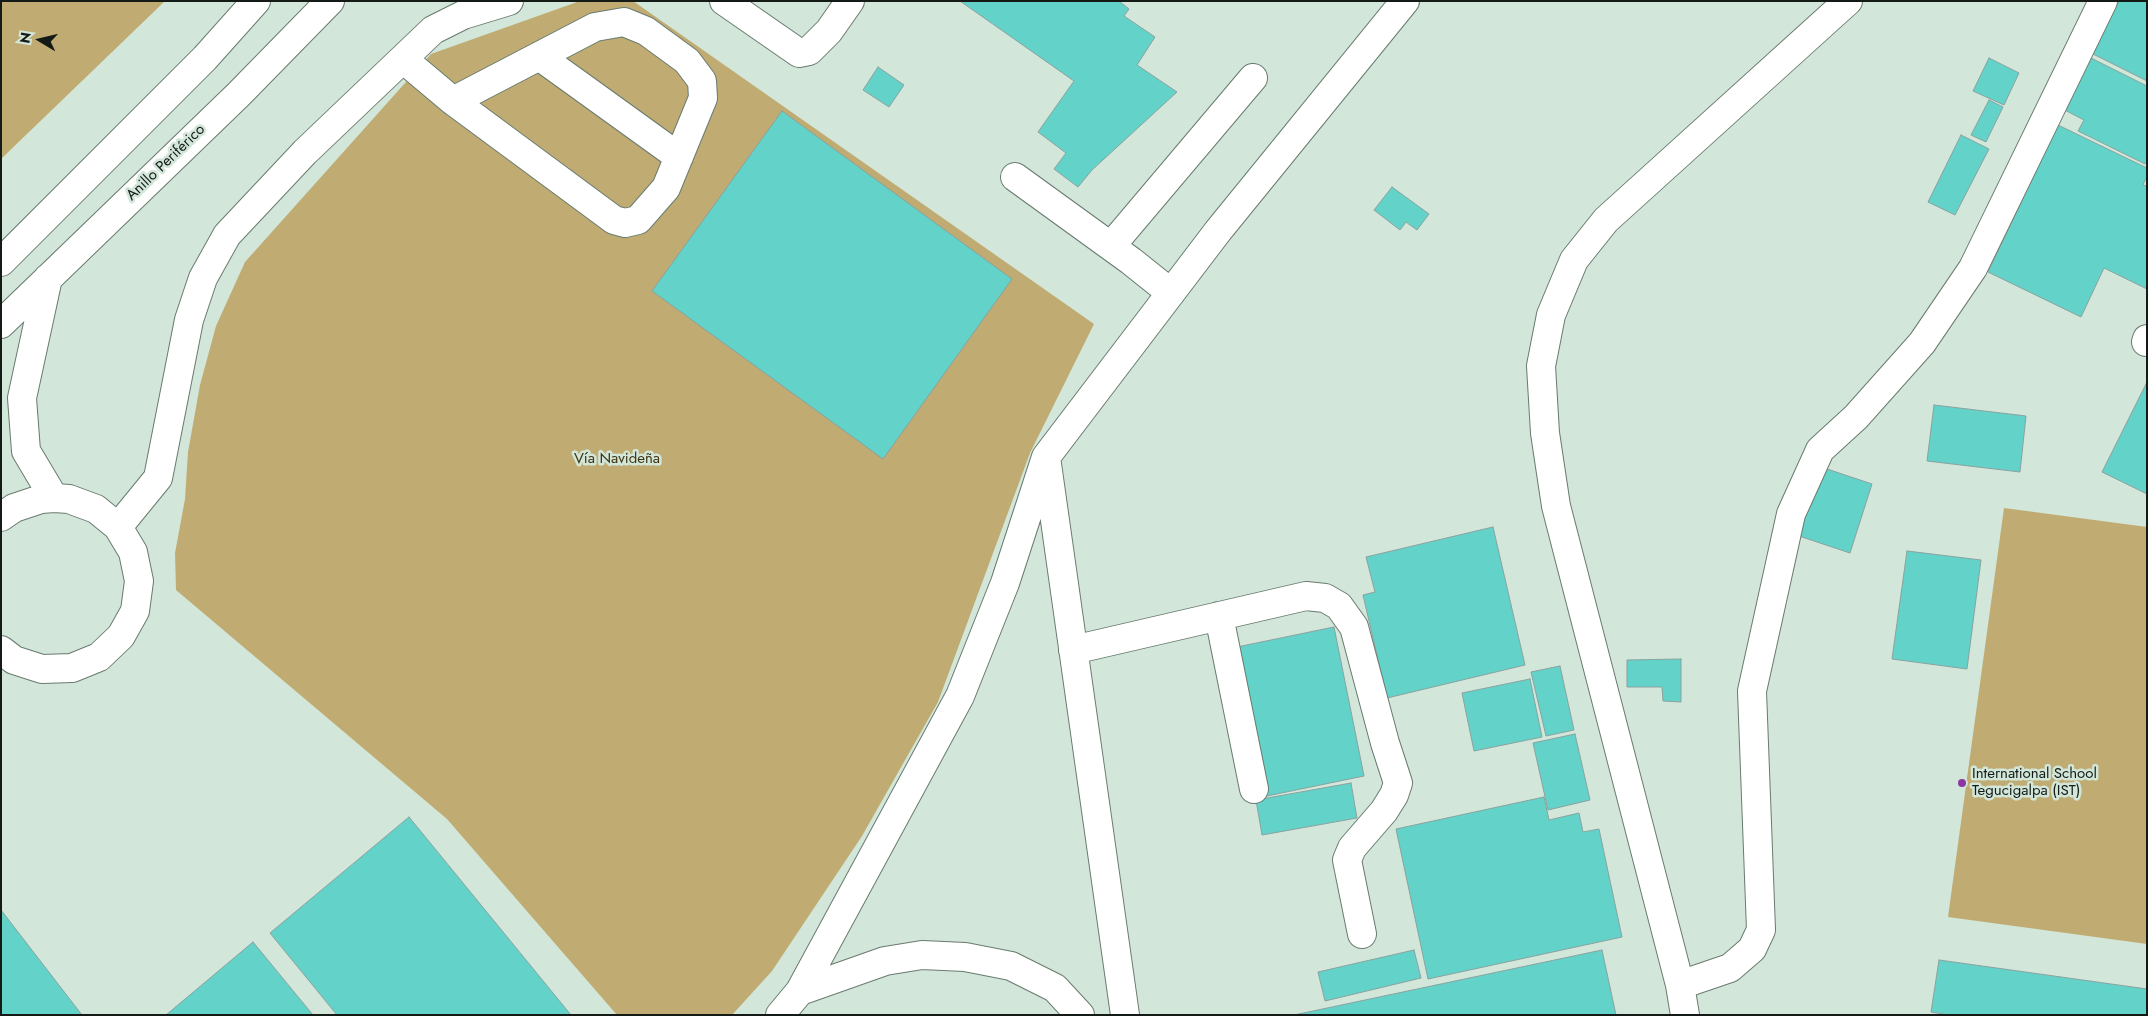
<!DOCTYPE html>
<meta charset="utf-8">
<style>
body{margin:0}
#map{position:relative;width:2148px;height:1016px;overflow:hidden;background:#d2e6d9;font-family:Jost,sans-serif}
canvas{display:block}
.frame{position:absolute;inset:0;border:2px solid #141b17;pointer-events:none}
.north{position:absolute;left:15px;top:15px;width:50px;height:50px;-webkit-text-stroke:4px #d2e6d9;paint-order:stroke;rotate:279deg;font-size:14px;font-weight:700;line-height:20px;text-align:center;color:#141b17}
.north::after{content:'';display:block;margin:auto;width:18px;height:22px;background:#141b17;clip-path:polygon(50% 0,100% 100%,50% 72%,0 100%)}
</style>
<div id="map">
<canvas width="2148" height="1016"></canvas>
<div class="frame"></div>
<div class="north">N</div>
</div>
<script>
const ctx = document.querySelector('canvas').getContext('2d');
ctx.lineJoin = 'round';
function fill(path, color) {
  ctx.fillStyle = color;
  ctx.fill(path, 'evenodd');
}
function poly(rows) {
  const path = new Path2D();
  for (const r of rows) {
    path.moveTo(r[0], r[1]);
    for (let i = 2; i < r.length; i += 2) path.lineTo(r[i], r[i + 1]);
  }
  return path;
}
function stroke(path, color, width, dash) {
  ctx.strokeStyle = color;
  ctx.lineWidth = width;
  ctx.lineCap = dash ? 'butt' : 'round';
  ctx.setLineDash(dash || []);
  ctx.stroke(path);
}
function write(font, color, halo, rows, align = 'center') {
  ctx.font = font + ' Jost,sans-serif';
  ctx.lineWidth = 5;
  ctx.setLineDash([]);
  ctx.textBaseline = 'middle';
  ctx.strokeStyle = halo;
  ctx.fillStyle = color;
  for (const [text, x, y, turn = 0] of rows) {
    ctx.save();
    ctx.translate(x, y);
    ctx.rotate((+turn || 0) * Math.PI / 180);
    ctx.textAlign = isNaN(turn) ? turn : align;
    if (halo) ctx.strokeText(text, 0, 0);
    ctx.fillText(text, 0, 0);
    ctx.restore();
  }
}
const green = poly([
 [1,1,165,1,1,159],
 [580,1,633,1,1094,324,1030,453,938,702,862,836,772,971,732,1015,617,1015,447,819,176,590,175,553,185,499,188,452,200,385,216,326,245,262,431,54],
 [2004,508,2147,527,2147,944,1948,917]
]);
const building = poly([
 [960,1,1119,1,1129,9,1124,16,1155,37,1137,65,1177,92,1092,170,1078,187,1054,169,1066,153,1038,132,1074,81,960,1],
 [2119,1,2147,1,2147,81,2093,54,2119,1],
 [2083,54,2147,86,2147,160,2145,164,2078,131,2084,120,2057,106,2083,54],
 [1989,58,2019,73,2004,105,1973,91,1989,58],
 [878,67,904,85,889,107,863,90,878,67],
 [1989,100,2003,107,1986,142,1971,135,1989,100],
 [782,111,1012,279,883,459,652,291,782,111],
 [2058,125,2147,168,2147,176,2143,185,2147,186,2147,289,2104,268,2081,317,1988,272,2058,125],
 [1961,135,1989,149,1955,215,1928,202,1961,135],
 [1392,187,1429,214,1417,230,1406,222,1400,230,1374,210,1392,187],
 [2147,382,2147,494,2102,472,2147,382],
 [1934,405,2026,416,2020,472,1927,461,1934,405],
 [1821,467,1872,484,1850,553,1799,536,1821,467],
 [1493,527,1525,665,1387,698,1363,595,1375,592,1366,557,1493,527],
 [1907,551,1981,560,1967,669,1892,659,1907,551],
 [1334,627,1364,776,1267,796,1237,647,1334,627],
 [1681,659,1681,702,1663,701,1662,687,1627,687,1627,660,1681,659],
 [1560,666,1574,730,1546,736,1531,672,1560,666],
 [1530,679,1542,737,1474,751,1462,693,1530,679],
 [1575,734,1590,800,1548,810,1533,743,1575,734],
 [1351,783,1357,818,1262,835,1256,800,1351,783],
 [1544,797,1549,820,1579,813,1583,832,1599,829,1622,937,1428,979,1396,829,1544,797],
 [409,817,571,1015,337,1015,270,933,409,817],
 [1,910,82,1015,1,1015,1,910],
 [253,942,313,1015,166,1015,253,942],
 [1414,950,1421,978,1325,1001,1318,972,1414,950],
 [1602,950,1616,1015,1294,1015,1602,950],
 [1939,960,2147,989,2147,1015,1949,1015,1931,1012,1939,960]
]);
const minor = poly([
 [724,1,799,53,809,51,829,31,850,1],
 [539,56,679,157],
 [403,59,453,101,614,220,625,223,638,220,666,188,703,98,702,81,687,61,646,31,624,22,595,27,453,101],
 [1015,177,1131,261,1171,293],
 [1111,246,1253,78],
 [2146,342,2147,339],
 [1047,464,1125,1015],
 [1,517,14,508,41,499,54,498,69,499,96,509,118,527,133,552,139,581,135,611,121,636,99,657,72,668,42,669,14,660,1,650],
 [118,527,158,478,189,320,203,278,227,235,305,152,433,30,463,15,509,1],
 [1219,616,1254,789],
 [1073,650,1306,596,1325,598,1339,606,1354,627,1385,743,1398,783,1394,795,1384,811,1352,848,1347,860,1362,934],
 [1680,985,1730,968,1752,949,1761,930,1752,691,1791,514,1820,450,1856,417,1922,343,1973,268,2103,1],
 [800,991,885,961,922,955,965,957,1011,966,1055,988,1080,1015],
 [780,1015,800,991,960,696,1005,583,1046,457,1218,231,1405,1],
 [1685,1015,1680,985,1556,506,1545,433,1541,366,1551,315,1574,260,1606,220,1848,1]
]);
const highway = poly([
 [1,262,205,58,256,1],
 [48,278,22,398,26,451,54,498],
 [1,324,239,94,330,1]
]);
const markers = [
 [1962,783,5,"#8d35a2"]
];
const streetNames = [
 ["Anillo Periférico",166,163,-44]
];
const parkNames = [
 ["Vía Navideña",617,459]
];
const poiNames = [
 ["International School",1972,774],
 ["Tegucigalpa (IST)",1972,791]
];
fill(green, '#c0ac72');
fill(building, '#63d2c9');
stroke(building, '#89a29f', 1);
stroke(minor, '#697b6f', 30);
stroke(highway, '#697b6f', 30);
stroke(minor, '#fff', 28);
stroke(highway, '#fff', 28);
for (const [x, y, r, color] of markers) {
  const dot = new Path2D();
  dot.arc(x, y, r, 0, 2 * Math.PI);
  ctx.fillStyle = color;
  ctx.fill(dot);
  stroke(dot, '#d2e6d9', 2);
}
write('15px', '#141b17', '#d2e6d9', streetNames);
write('15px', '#403412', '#d2e6d9', parkNames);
write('15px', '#141b17', '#d2e6d9', poiNames, 'left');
</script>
